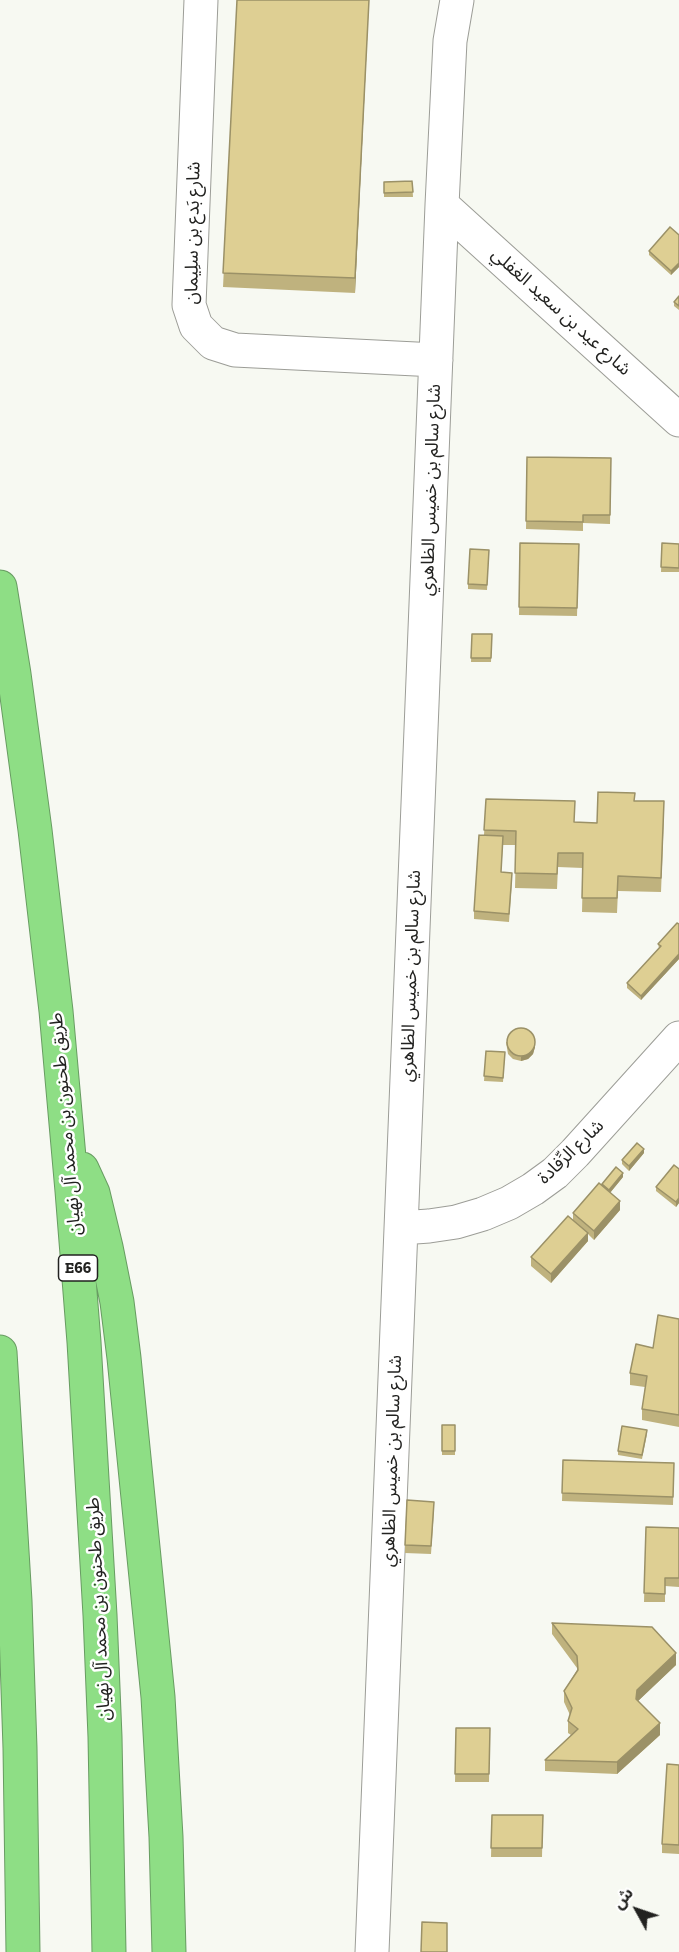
<!DOCTYPE html>
<meta charset="utf-8">
<style>
body{margin:0}
#map{position:relative;width:679px;height:1952px;overflow:hidden;background:#f7f9f2;font-family:"Zilla Slab","Noto Sans Arabic",serif}
canvas{display:block}
.north{position:absolute;left:607px;top:1880px;width:60px;height:60px;-webkit-text-stroke:4px #fff;paint-order:stroke;rotate:310deg;font-size:16px;font-weight:700;line-height:24px;text-align:center;color:#222220}
.north::after{content:'';display:block;margin:auto;width:21px;height:27px;background:#222220;clip-path:polygon(50% 0,100% 100%,50% 72%,0 100%)}
</style>
<div id="map">
<canvas width="679" height="1952"></canvas>
<div class="north">ش</div>
</div>
<script>
const ctx = document.querySelector('canvas').getContext('2d');
ctx.lineJoin = 'round';
function poly(rows) {
  const path = new Path2D();
  for (const r of rows) {
    if (r.length === 3) {
      path.moveTo(r[0] + r[2], r[1]);
      path.arc(r[0], r[1], r[2], 0, 2 * Math.PI);
      continue;
    }
    path.moveTo(r[0], r[1]);
    for (let i = 2; i < r.length; i += 2) path.lineTo(r[i], r[i + 1]);
  }
  return path;
}
function stroke(path, color, width, dash) {
  ctx.strokeStyle = color;
  ctx.lineWidth = width;
  ctx.lineCap = dash ? 'butt' : 'round';
  ctx.setLineDash(dash || []);
  ctx.stroke(path);
}
function fill(path, color) {
  ctx.fillStyle = color;
  ctx.fill(path, 'evenodd');
}
function write(font, color, halo, rows, align = 'center') {
  ctx.font = font + ' "Zilla Slab","Noto Sans Arabic",serif';
  ctx.lineWidth = 5;
  ctx.setLineDash([]);
  ctx.textBaseline = 'middle';
  ctx.strokeStyle = halo;
  ctx.fillStyle = color;
  for (const [text, x, y, turn = 0] of rows) {
    ctx.save();
    ctx.translate(x, y);
    ctx.rotate((+turn || 0) * Math.PI / 180);
    ctx.textAlign = isNaN(turn) ? turn : align;
    if (halo) ctx.strokeText(text, 0, 0);
    ctx.fillText(text, 0, 0);
    ctx.restore();
  }
}
const street = poly([
 [201,0,189,305,196,326,213,343,235,350,436,360],
 [442,205,679,420],
 [401,1228,429,1226,456,1222,483,1214,509,1203,533,1189,555,1173,575,1153,679,1038],
 [372,1952,442,205,450,41,457,0]
]);
const highway = poly([
 [0,587,14,674,35,830,56,1011,72,1191,84,1342,100,1615,105,1737,109,1952],
 [82,1169,93,1193,106,1247,117,1302,124,1358,158,1697,166,1837,169,1952],
 [0,1352,15,1601,20,1748,23,1952]
]);
const wall = poly([
 [237,0,369,0,355,293,223,287],
 [412,181,413,197,384,197,384,182],
 [679,235,679,267,671,275,649,255,649,251],
 [679,296,679,310,674,306,674,302],
 [527,457,611,458,610,524,583,523,583,531,526,529],
 [520,543,579,544,577,616,519,615],
 [662,543,679,544,679,572,661,572],
 [489,550,487,590,468,589,468,584],
 [472,634,492,634,491,662,471,662],
 [486,799,574,822,597,823,635,801,664,816,661,892,618,891,617,913,582,912,583,868,558,867,557,889,515,888,516,845,503,845,501,872,512,881,509,922,474,919,474,911,484,835],
 [679,924,679,959,641,1000,627,988,627,983,659,948,658,944],
 [506,1042,535,1047,533,1054,528,1059,521,1061,513,1059,508,1054],
 [486,1051,505,1052,503,1082,484,1081],
 [644,1153,629,1171,622,1164,622,1160],
 [679,1169,679,1203,676,1207,656,1191,656,1187],
 [623,1177,610,1193,620,1210,594,1240,588,1234,588,1241,551,1283,531,1266,531,1257,573,1220,573,1213,602,1185,602,1184],
 [679,1319,679,1427,642,1420,642,1409,645,1387,630,1385,630,1373],
 [442,1425,455,1425,455,1455,442,1455],
 [647,1434,642,1459,618,1455,618,1451],
 [563,1460,674,1463,673,1505,562,1501],
 [434,1510,431,1554,405,1553,405,1545],
 [646,1527,679,1528,679,1587,665,1586,665,1602,644,1602],
 [552,1623,676,1665,638,1701,660,1735,617,1774,545,1771,545,1760,571,1735,568,1733,568,1721,570,1715,564,1702,564,1691,577,1670,577,1668,552,1634],
 [456,1728,490,1728,489,1782,455,1782],
 [679,1765,679,1854,662,1853,662,1844],
 [492,1815,543,1815,542,1857,491,1857]
]);
const shadedWall = poly([
 [369,0,355,293,355,278],
 [679,263,679,267,671,275,671,271],
 [679,954,679,959,641,1000,641,996],
 [535,1042,535,1047,533,1054,528,1059,521,1061,521,1057],
 [644,1149,644,1153,629,1171,629,1166],
 [623,1173,623,1177,609,1194,609,1190],
 [679,1198,679,1203,676,1207,676,1202],
 [620,1201,620,1210,594,1240,594,1231],
 [588,1233,588,1241,551,1283,551,1274],
 [676,1653,676,1665,637,1702,636,1699,637,1690],
 [660,1723,660,1735,617,1774,617,1762]
]);
const building = poly([
 [237,0,369,0,355,278,223,273,237,0],
 [412,181,413,192,384,193,384,182,412,181],
 [670,227,679,235,679,263,671,271,649,251,670,227],
 [679,296,679,306,674,302,679,296],
 [527,457,611,458,610,515,583,515,583,522,526,521,527,457],
 [520,543,579,544,577,608,519,607,520,543],
 [662,543,679,544,679,568,661,567,662,543],
 [470,549,489,550,487,585,468,584,470,549],
 [472,634,492,634,491,658,471,658,472,634],
 [598,792,635,793,634,801,664,801,661,878,618,876,617,898,582,898,583,853,558,853,557,874,515,873,516,831,484,830,486,799,575,801,574,822,597,823,598,792],
 [479,835,503,836,501,872,512,873,509,914,474,911,479,835],
 [677,923,679,924,679,954,641,996,627,983,661,946,658,944,677,923],
 [521,1042,14],
 [486,1051,505,1052,503,1078,484,1076,486,1051],
 [637,1143,644,1149,629,1166,622,1160,637,1143],
 [674,1165,679,1169,679,1198,676,1202,656,1187,674,1165],
 [616,1167,623,1173,609,1190,602,1184,616,1167],
 [599,1183,620,1201,594,1231,573,1213,599,1183],
 [568,1216,588,1233,551,1274,531,1257,568,1216],
 [658,1315,679,1319,679,1415,642,1409,647,1376,630,1373,636,1344,653,1348,658,1315],
 [442,1425,455,1425,455,1451,442,1451,442,1425],
 [622,1426,647,1430,642,1455,618,1451,622,1426],
 [563,1460,674,1463,673,1497,562,1493,563,1460],
 [407,1500,434,1502,431,1546,405,1545,407,1500],
 [646,1527,679,1528,679,1578,665,1578,665,1594,644,1593,646,1527],
 [552,1623,652,1627,676,1653,637,1690,636,1699,660,1723,617,1762,545,1760,578,1729,568,1721,572,1708,564,1691,578,1670,577,1656,552,1623],
 [456,1728,490,1728,489,1774,455,1774,456,1728],
 [667,1764,679,1765,679,1845,662,1844,667,1764],
 [492,1815,543,1815,542,1848,491,1848,492,1815],
 [422,1922,447,1923,447,1952,421,1952,422,1922]
]);
const shields = [
 [78,1268,39]
];
const shieldNames = [
 ["E66",78,1268]
];
const streetNames = [
 ["شارع بَدع بن سلِيمان",193,233,-89],
 ["شارع عيد بن سعيد الغفلي",561,312,42],
 ["شارع سالم بن خميس الظاهري",431,490,-88],
 ["شارع سالم بن خميس الظاهري",411,976,-88],
 ["طريق طحنون بن محمد آل نهيان",66,1124,-95],
 ["شارع الرِّفادة",571,1152,-44],
 ["شارع سالم بن خميس الظاهري",392,1461,-88],
 ["طريق طحنون بن محمد آل نهيان",99,1609,-93]
];
stroke(street, '#9c9d97', 35);
stroke(highway, '#689c62', 35);
stroke(street, '#fff', 33);
stroke(highway, '#8ede85', 33);
fill(wall, '#bfb27e');
fill(shadedWall, '#9b9167');
fill(building, '#decf93');
stroke(building, '#9b9167', 1.5);
for (const [x, y, w] of shields) {
  const box = new Path2D();
  box.roundRect(x - w / 2, y - 13, w, 26, 4.5);
  ctx.fillStyle = '#fff';
  ctx.fill(box);
  stroke(box, '#222220', 1.5);
}
write('bold 16px', '#222220', null, shieldNames);
write('18px', '#222220', '#fff', streetNames);
</script>
